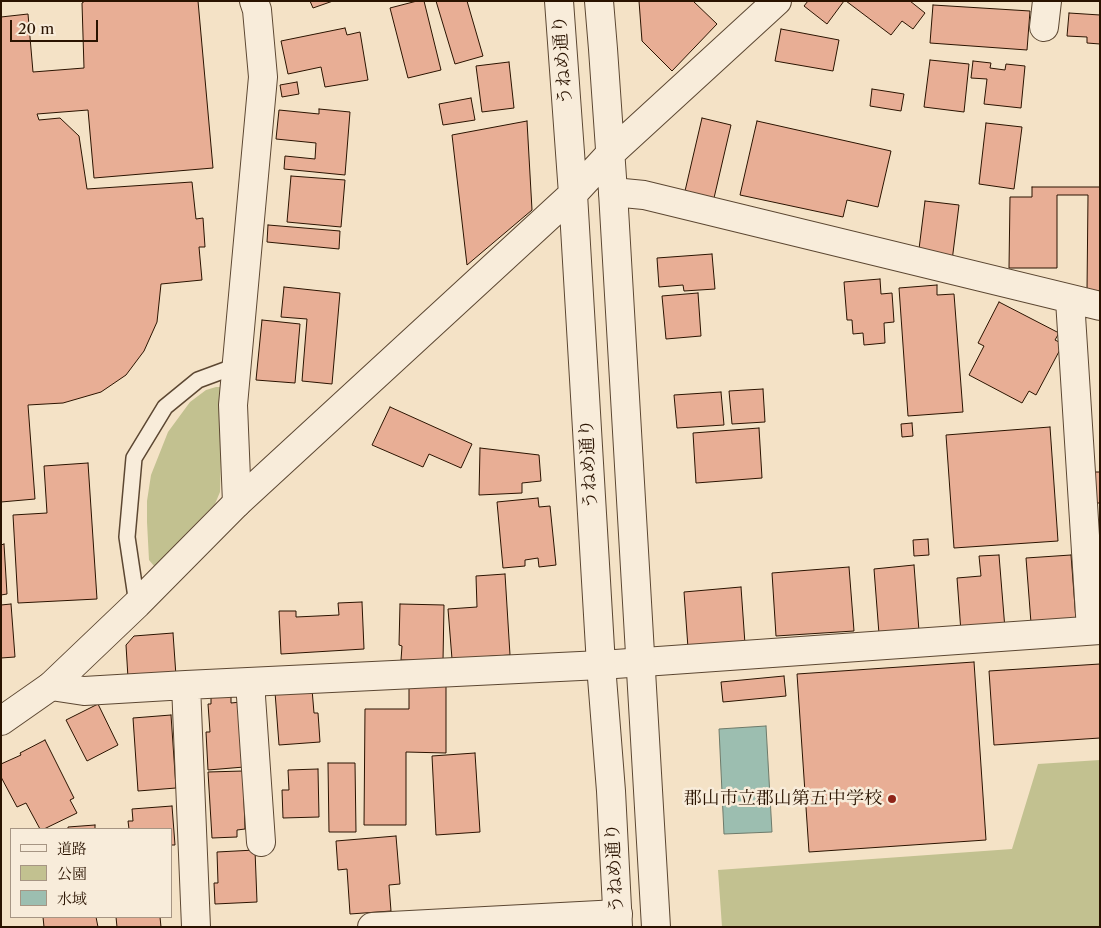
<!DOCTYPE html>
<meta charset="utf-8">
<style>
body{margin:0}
#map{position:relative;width:1101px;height:928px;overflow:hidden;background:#f4e2c6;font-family:"Libre Caslon Text","Noto Serif JP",serif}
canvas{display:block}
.frame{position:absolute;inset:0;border:2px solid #2a1300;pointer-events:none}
.legend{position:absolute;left:10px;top:828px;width:162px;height:90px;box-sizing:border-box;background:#f8ecda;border:1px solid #a69583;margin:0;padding:6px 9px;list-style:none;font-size:15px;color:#2a1300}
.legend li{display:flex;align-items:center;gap:10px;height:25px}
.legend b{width:25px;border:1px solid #a69583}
.scale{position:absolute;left:10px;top:20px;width:88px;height:22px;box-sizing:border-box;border:2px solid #2a1300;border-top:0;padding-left:6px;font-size:15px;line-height:18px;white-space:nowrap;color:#2a1300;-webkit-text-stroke:4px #f8ecda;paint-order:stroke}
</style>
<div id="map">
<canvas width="1101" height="928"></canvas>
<div class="frame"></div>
<ul class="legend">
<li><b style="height:6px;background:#f8ecda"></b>道路</li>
<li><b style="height:14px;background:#c2c190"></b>公園</li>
<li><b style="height:14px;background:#9cbeb0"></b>水域</li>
</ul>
<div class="scale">20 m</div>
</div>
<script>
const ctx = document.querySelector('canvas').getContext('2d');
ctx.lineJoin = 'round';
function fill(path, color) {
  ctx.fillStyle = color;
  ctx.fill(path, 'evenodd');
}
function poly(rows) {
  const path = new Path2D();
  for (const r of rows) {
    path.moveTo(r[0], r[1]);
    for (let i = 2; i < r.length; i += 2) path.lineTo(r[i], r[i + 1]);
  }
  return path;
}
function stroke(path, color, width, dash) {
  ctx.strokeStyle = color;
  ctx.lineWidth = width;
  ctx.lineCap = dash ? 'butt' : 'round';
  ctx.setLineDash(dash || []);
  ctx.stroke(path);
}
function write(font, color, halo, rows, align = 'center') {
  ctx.font = font + ' "Libre Caslon Text","Noto Serif JP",serif';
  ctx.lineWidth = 5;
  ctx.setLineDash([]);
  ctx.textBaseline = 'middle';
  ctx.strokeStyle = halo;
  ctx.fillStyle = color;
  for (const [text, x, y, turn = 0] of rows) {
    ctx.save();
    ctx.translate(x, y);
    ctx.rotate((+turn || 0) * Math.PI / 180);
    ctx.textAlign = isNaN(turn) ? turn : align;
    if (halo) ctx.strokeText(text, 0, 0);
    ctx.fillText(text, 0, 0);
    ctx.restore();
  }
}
const green = poly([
 [216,387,223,387,220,492,215,504,154,566,149,560,147,522,147,501,151,475,168,432,190,402,206,390],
 [1100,760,1100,927,722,927,718,870,1012,849,1038,764]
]);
const water = poly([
 [766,726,772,832,724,834,719,729,766,726]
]);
const building = poly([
 [85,1,198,1,213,168,94,178,88,110,37,114,39,120,60,118,79,136,87,189,192,182,196,219,203,218,205,247,199,247,202,280,161,284,157,322,144,351,126,375,101,392,63,403,28,405,35,499,1,502,1,17,28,14,33,72,84,68,82,3,85,1],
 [310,1,333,1,313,8,310,1],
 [417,1,424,1,441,70,408,78,390,8,417,1],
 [436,1,467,1,483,56,455,64,436,1],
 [639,1,693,1,717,24,672,71,642,41,639,1],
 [808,1,844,1,827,24,804,6,808,1],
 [846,1,910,1,925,13,913,29,902,21,891,35,846,1],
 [933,5,1030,11,1027,50,930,43,933,5],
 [1069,13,1100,15,1100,44,1087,43,1087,37,1067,36,1069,13],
 [345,28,347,35,360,32,368,80,325,87,321,67,288,74,281,41,345,28],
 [781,29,839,40,833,71,775,61,781,29],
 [930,60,969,64,964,112,924,107,930,60],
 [973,61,991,63,990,68,1005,70,1006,64,1025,66,1021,108,984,104,987,79,971,78,973,61],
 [509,62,514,108,482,112,476,66,509,62],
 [297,82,299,94,282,97,280,85,297,82],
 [872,89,904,94,901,111,870,106,872,89],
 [471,98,475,120,443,125,439,104,471,98],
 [319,109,350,112,345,175,284,169,285,156,315,159,316,143,276,139,279,110,319,114,319,109],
 [702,118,731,125,714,198,685,191,702,118],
 [527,121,532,210,467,265,452,135,527,121],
 [757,121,891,151,878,207,847,200,843,217,740,195,757,121],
 [986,123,1022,127,1014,189,979,184,986,123],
 [291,176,345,180,341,227,287,222,291,176],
 [1032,187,1100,187,1100,291,1087,291,1088,195,1057,195,1057,268,1009,268,1010,197,1032,197,1032,187],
 [925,201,959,205,952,261,918,257,925,201],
 [268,225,340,231,339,249,267,242,268,225],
 [712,254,715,289,684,291,683,285,659,287,657,258,712,254],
 [880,279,881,294,892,293,894,322,884,323,885,343,864,345,863,333,853,334,852,320,847,320,844,282,880,279],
 [937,285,937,295,954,294,963,412,908,416,899,288,937,285],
 [284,287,340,293,332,384,302,381,307,319,281,317,284,287],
 [698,293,701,336,666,339,662,296,698,293],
 [999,302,1059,333,1055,340,1063,344,1036,395,1029,391,1022,403,969,375,984,346,978,343,999,302],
 [262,320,300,324,295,383,256,380,262,320],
 [763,389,765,422,732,424,729,391,763,389],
 [721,392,724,425,677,428,674,395,721,392],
 [390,407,472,444,461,468,429,454,423,467,372,445,390,407],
 [912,423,913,436,902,437,901,424,912,423],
 [1050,427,1058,541,954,548,946,435,1050,427],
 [759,428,762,478,696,483,693,433,759,428],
 [480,448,539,455,541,481,522,483,522,493,479,495,480,448],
 [88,463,97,599,18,603,13,515,47,513,44,466,88,463],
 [1092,472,1100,472,1100,503,1094,503,1092,472],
 [538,498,539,507,550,506,556,565,539,567,538,558,525,560,525,566,503,568,497,502,538,498],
 [928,539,929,555,914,556,913,540,928,539],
 [4,544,7,594,1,595,1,545,4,544],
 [999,555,1005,629,961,632,957,578,981,576,979,556,999,555],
 [1071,555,1076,620,1031,623,1026,558,1071,555],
 [914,565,919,631,879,634,874,569,914,565],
 [849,567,854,631,776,636,772,573,849,567],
 [505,574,510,655,452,659,448,609,477,607,476,576,505,574],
 [741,587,745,644,688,648,684,592,741,587],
 [362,602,364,649,281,654,279,611,296,611,296,617,339,615,338,603,362,602],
 [11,604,15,657,1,658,1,605,11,604],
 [400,604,444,605,443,661,401,660,402,646,399,645,400,604],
 [173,633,176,676,128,678,126,645,134,636,173,633],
 [974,662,986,840,809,852,797,674,974,662],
 [1100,664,1100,738,994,745,989,671,1100,664],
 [784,676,786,696,723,702,721,682,784,676],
 [409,686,446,686,446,753,406,752,406,825,364,825,365,709,409,709,409,686],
 [312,689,314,713,318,713,320,742,279,745,275,692,312,689],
 [231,694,231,703,241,702,244,767,208,770,206,732,210,732,208,704,211,704,211,695,231,694],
 [98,704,118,745,87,761,66,720,98,704],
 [171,715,176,788,138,791,133,718,171,715],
 [45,740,74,798,70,800,77,813,44,829,40,829,26,803,17,807,1,777,1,764,21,755,20,753,45,740],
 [475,753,480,832,436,835,432,756,475,753],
 [328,763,355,763,356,832,329,832,328,763],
 [318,769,319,817,283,818,282,790,289,790,288,770,318,769],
 [243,771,245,829,237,830,237,837,212,838,208,772,243,771],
 [172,806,175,845,171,845,171,829,129,829,128,821,133,821,132,809,172,806],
 [95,825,95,829,68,829,68,827,95,825],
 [396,836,400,884,389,885,391,911,350,914,347,869,338,870,336,841,396,836],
 [255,850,257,902,215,904,214,883,218,883,217,852,255,850],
 [43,917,96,917,98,927,44,927,43,917],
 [116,917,160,917,161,927,117,927,116,917]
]);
const service = poly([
 [137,604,127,537,134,458,165,407,198,380,236,366]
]);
const minor = poly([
 [1044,27,1047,1],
 [613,192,644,195,1100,306],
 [1070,300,1091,630],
 [237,503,233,405,263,77,257,10,254,1],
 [250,682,261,842],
 [186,685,196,927],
 [51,686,84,691,186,685,601,665,1100,630],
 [372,927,618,914]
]);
const tertiary = poly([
 [559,1,573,194,601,665,611,791,618,927],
 [599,1,603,49,613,192,656,927],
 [1,721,51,686,137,604,237,503,573,194,610,154,777,1]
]);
const markers = [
 [892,799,5,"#8f2418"]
];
const streetNames = [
 ["うねめ通り",563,60,-94],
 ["うねめ通り",589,464,-93],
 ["うねめ通り",615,868,-93]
];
const poiNames = [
 ["郡山市立郡山第五中学校",882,799]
];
fill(green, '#c2c190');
fill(water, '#9cbeb0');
stroke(water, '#6e7a6a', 1);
fill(building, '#e8ae95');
stroke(building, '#2a1300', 1);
stroke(service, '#5c4732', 18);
stroke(minor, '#5c4732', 30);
stroke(tertiary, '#5c4732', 30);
stroke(service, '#f8ecda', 15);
stroke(minor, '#f8ecda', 28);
stroke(tertiary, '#f8ecda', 28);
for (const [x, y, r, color] of markers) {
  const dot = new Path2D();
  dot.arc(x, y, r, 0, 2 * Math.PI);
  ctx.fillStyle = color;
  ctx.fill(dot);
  stroke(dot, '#f8ecda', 2);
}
write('18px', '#2a1300', '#f8ecda', streetNames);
write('18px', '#2a1300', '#f8ecda', poiNames, 'right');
</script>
